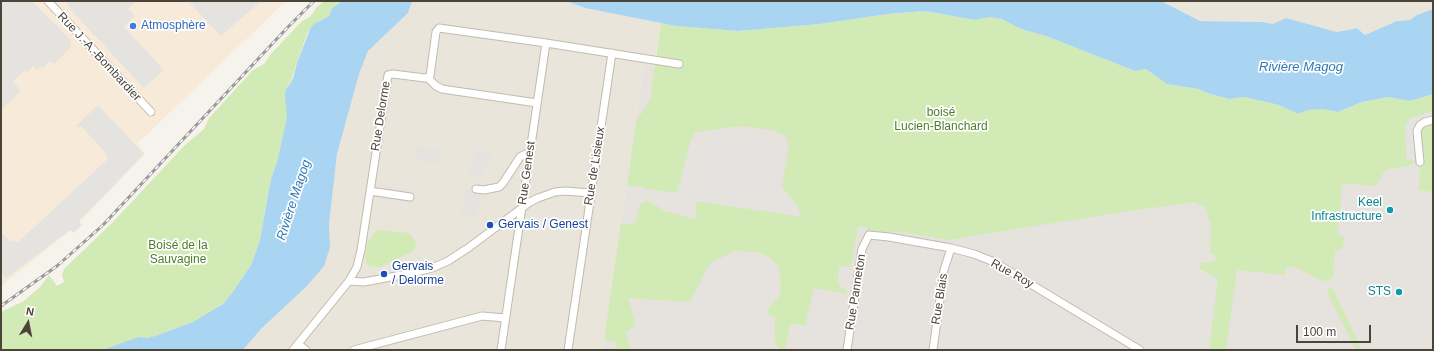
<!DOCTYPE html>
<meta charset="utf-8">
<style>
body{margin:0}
#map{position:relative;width:1434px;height:351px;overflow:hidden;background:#f6f3ec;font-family:Helvetica,sans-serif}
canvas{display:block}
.frame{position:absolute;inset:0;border:2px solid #4b4439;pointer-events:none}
.north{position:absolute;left:8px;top:303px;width:40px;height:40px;-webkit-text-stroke:3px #fff;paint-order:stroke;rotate:10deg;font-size:11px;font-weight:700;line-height:16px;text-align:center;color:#4b4439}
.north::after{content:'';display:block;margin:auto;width:14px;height:18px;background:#4b4439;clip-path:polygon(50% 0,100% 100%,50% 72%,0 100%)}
.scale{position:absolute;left:1296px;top:325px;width:75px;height:18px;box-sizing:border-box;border:2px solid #4b4439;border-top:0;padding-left:5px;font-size:12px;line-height:14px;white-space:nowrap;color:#4b4439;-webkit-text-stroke:3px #fff;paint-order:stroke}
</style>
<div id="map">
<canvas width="1434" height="351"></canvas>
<div class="frame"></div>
<div class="north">N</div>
<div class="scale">100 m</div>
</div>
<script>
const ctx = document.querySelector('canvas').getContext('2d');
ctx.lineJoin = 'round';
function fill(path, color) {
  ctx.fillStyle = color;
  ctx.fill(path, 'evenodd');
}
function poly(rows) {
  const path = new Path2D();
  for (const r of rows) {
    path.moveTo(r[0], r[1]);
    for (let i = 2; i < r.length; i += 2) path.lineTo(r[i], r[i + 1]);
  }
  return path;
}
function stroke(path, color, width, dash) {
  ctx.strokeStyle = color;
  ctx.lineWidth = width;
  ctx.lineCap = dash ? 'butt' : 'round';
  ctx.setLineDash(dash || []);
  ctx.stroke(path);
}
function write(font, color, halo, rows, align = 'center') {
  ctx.font = font + ' Helvetica,sans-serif';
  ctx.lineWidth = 3.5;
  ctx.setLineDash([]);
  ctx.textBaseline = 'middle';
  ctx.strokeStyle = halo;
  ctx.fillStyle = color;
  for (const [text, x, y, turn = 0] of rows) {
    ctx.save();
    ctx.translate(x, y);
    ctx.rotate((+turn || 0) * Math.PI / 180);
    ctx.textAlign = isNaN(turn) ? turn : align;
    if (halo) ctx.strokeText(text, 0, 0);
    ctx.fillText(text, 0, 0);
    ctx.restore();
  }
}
const residential = poly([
 [412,1,566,1,585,8,661,23,654,67,644,66,603,350,243,350,261,329,306,287,330,247,329,224,337,154,358,76,368,51,408,13],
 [1161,1,1433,1,1433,9,1417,15,1410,20,1397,21,1365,35,1357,28,1337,32,1286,18,1273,24,1263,22,1200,21]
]);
const commercial = poly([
 [1,1,286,1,137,144,145,154,76,226,1,286]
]);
const industrial = poly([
 [644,65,823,92,1433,120,1433,350,603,350]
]);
const green = poly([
 [324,1,343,1,332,8,329,16,319,21,310,29,307,34,289,86,287,117,277,162,271,179,260,240,251,265,227,300,215,309,193,322,155,336,147,338,139,338,102,350,1,350,1,312,24,301,40,287,49,275,57,286,64,282,62,275,64,269,113,222,184,146,204,129,209,118,253,70,264,64,270,55,302,21,310,17,317,7],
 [925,11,975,20,990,17,1004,19,1021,29,1046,36,1135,71,1146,69,1167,84,1198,89,1210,94,1229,99,1244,97,1279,105,1298,114,1307,110,1323,109,1338,112,1362,102,1388,97,1410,101,1433,94,1433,192,1419,190,1420,162,1398,168,1386,169,1375,186,1342,183,1338,235,1344,237,1343,248,1335,251,1333,277,1329,280,1322,281,1295,267,1286,267,1285,275,1237,270,1226,350,1209,350,1218,279,1200,269,1201,263,1214,262,1217,256,1210,253,1211,226,1205,207,1194,202,1109,214,949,240,895,231,869,235,866,226,858,227,851,267,839,266,838,282,841,287,847,291,847,294,814,288,805,326,795,324,790,325,785,350,780,350,775,341,775,317,768,315,767,310,779,297,781,282,778,266,769,257,758,252,735,251,710,263,690,302,628,298,636,325,626,332,630,350,617,350,615,341,604,340,621,223,630,224,636,222,640,205,646,201,652,203,664,211,696,219,696,201,802,217,796,204,782,187,789,145,785,135,772,130,740,126,696,132,691,139,677,193,647,189,641,187,627,185,636,122,650,100,661,23,676,26,738,31,820,24,888,14],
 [380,230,409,233,415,241,416,247,412,252,380,267,369,266,366,262,366,251,368,242,375,232],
 [1332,287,1361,348,1366,350,1356,350,1328,294,1328,289]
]);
const parking = poly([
 [1,1,32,1,72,41,69,44,72,46,54,64,50,61,42,69,41,67,37,70,33,66,27,72,25,70,13,82,21,91,1,110],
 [66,1,137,1,128,9,135,16,124,27,164,70,144,88,70,9],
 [188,1,261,1,221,36],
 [98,105,144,154,79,221,82,225,74,233,70,230,6,278,1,273,1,232,11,242,14,240,17,243,108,159,105,155,106,153,81,126,78,128,76,126],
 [1433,111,1433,120,1420,125,1420,162,1407,160,1405,129,1407,122,1411,118],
 [707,132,785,145,778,187,762,193,744,196,726,196,709,192,707,203,696,201],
 [416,146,441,150,439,163,414,160],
 [479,148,492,154,482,176,477,174,474,180,466,176],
 [386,186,414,190,412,204,378,199,380,190,386,191],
 [467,189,482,193,475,218,460,213]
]);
const water = poly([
 [343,1,412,1,408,13,368,51,359,74,337,154,329,224,330,247,324,266,306,287,261,329,243,350,102,350,139,337,147,338,155,336,193,322,223,304,232,293,251,265,260,240,271,179,277,162,287,117,285,96,286,89,289,86,293,78,297,63,310,29,314,24,329,16,332,8],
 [566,1,1161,1,1200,21,1263,22,1273,24,1286,18,1337,32,1357,28,1365,35,1397,21,1410,20,1417,15,1433,9,1433,94,1410,101,1388,97,1362,102,1338,112,1323,109,1308,110,1298,114,1279,105,1244,97,1229,99,1210,94,1198,89,1167,84,1146,69,1135,71,1046,36,1021,29,1002,19,990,17,975,20,925,11,888,14,820,24,738,31,676,26,585,8]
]);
const minor = poly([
 [48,1,151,112],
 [428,78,436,86,442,89,537,103],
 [1420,162,1417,131,1420,125,1425,122,1433,120],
 [476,189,484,190,499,187,503,183,520,157,526,154,530,155],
 [370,191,410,197],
 [349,281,364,282,412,273,432,268,448,261,468,248,530,202,538,198,555,192,565,191,591,193],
 [298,344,306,350],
 [293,350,349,281,357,267,361,250,388,75,393,74,425,78,430,76,436,32,439,28,546,43,679,64],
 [354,350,482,316,505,318],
 [501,350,546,43],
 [568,350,612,53],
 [847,350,862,249,869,235,889,237,951,248,974,254,994,262,1140,350],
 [933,350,944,270,951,248]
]);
const rail = poly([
 [1,306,57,266,103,225,287,28,314,1]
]);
const markers = [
 [133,26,4,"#3f7fe0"],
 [1390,210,4,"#0f9aa8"],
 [490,225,4,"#1a4fb4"],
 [384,274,4,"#1a4fb4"],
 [1399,292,4,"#0f9aa8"]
];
const shopNames = [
 ["Atmosphère",141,26]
];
const streetNames = [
 ["Rue J.-A.-Bombardier",99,57,47],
 ["Rue Delorme",381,116,-81],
 ["Rue de Lisieux",595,166,-81],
 ["Rue Genest",527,173,-82],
 ["Rue Roy",1012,274,29],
 ["Rue Panneton",856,292,-81],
 ["Rue Blais",940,299,-81]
];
const parkNames = [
 ["boisé",941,113],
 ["Lucien-Blanchard",941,127],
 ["Boisé de la",178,246],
 ["Sauvagine",178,260]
];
const cultureNames = [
 ["Keel",1382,203],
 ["Infrastructure",1382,217],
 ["STS",1391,292]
];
const transitNames = [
 ["Gervais / Genest",498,225],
 ["Gervais",392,267],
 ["/ Delorme",392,281]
];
const waterNames = [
 ["Rivière Magog",1301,67],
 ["Rivière Magog",294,200,-72]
];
fill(residential, '#eae5da');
fill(commercial, '#f7ead8');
fill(industrial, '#e6e2dd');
fill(green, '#d2eab5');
fill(parking, '#e5e3e0');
fill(water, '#a9d4f2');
stroke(minor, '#c2bbae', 9);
stroke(minor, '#fff', 7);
stroke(rail, '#9a9a9a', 3);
stroke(rail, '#fff', 1.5, [4.5]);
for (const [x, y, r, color] of markers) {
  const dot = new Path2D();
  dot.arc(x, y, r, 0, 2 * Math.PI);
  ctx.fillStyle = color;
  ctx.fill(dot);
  stroke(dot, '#fff', 1.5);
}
write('12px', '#366cbe', '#fff', shopNames, 'left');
write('12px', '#4b4439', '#fff', streetNames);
write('12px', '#4a7f2a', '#fff', parkNames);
write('12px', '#0d838f', '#fff', cultureNames, 'right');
write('12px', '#164399', '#fff', transitNames, 'left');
write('italic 13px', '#2e7ab2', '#fff', waterNames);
</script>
